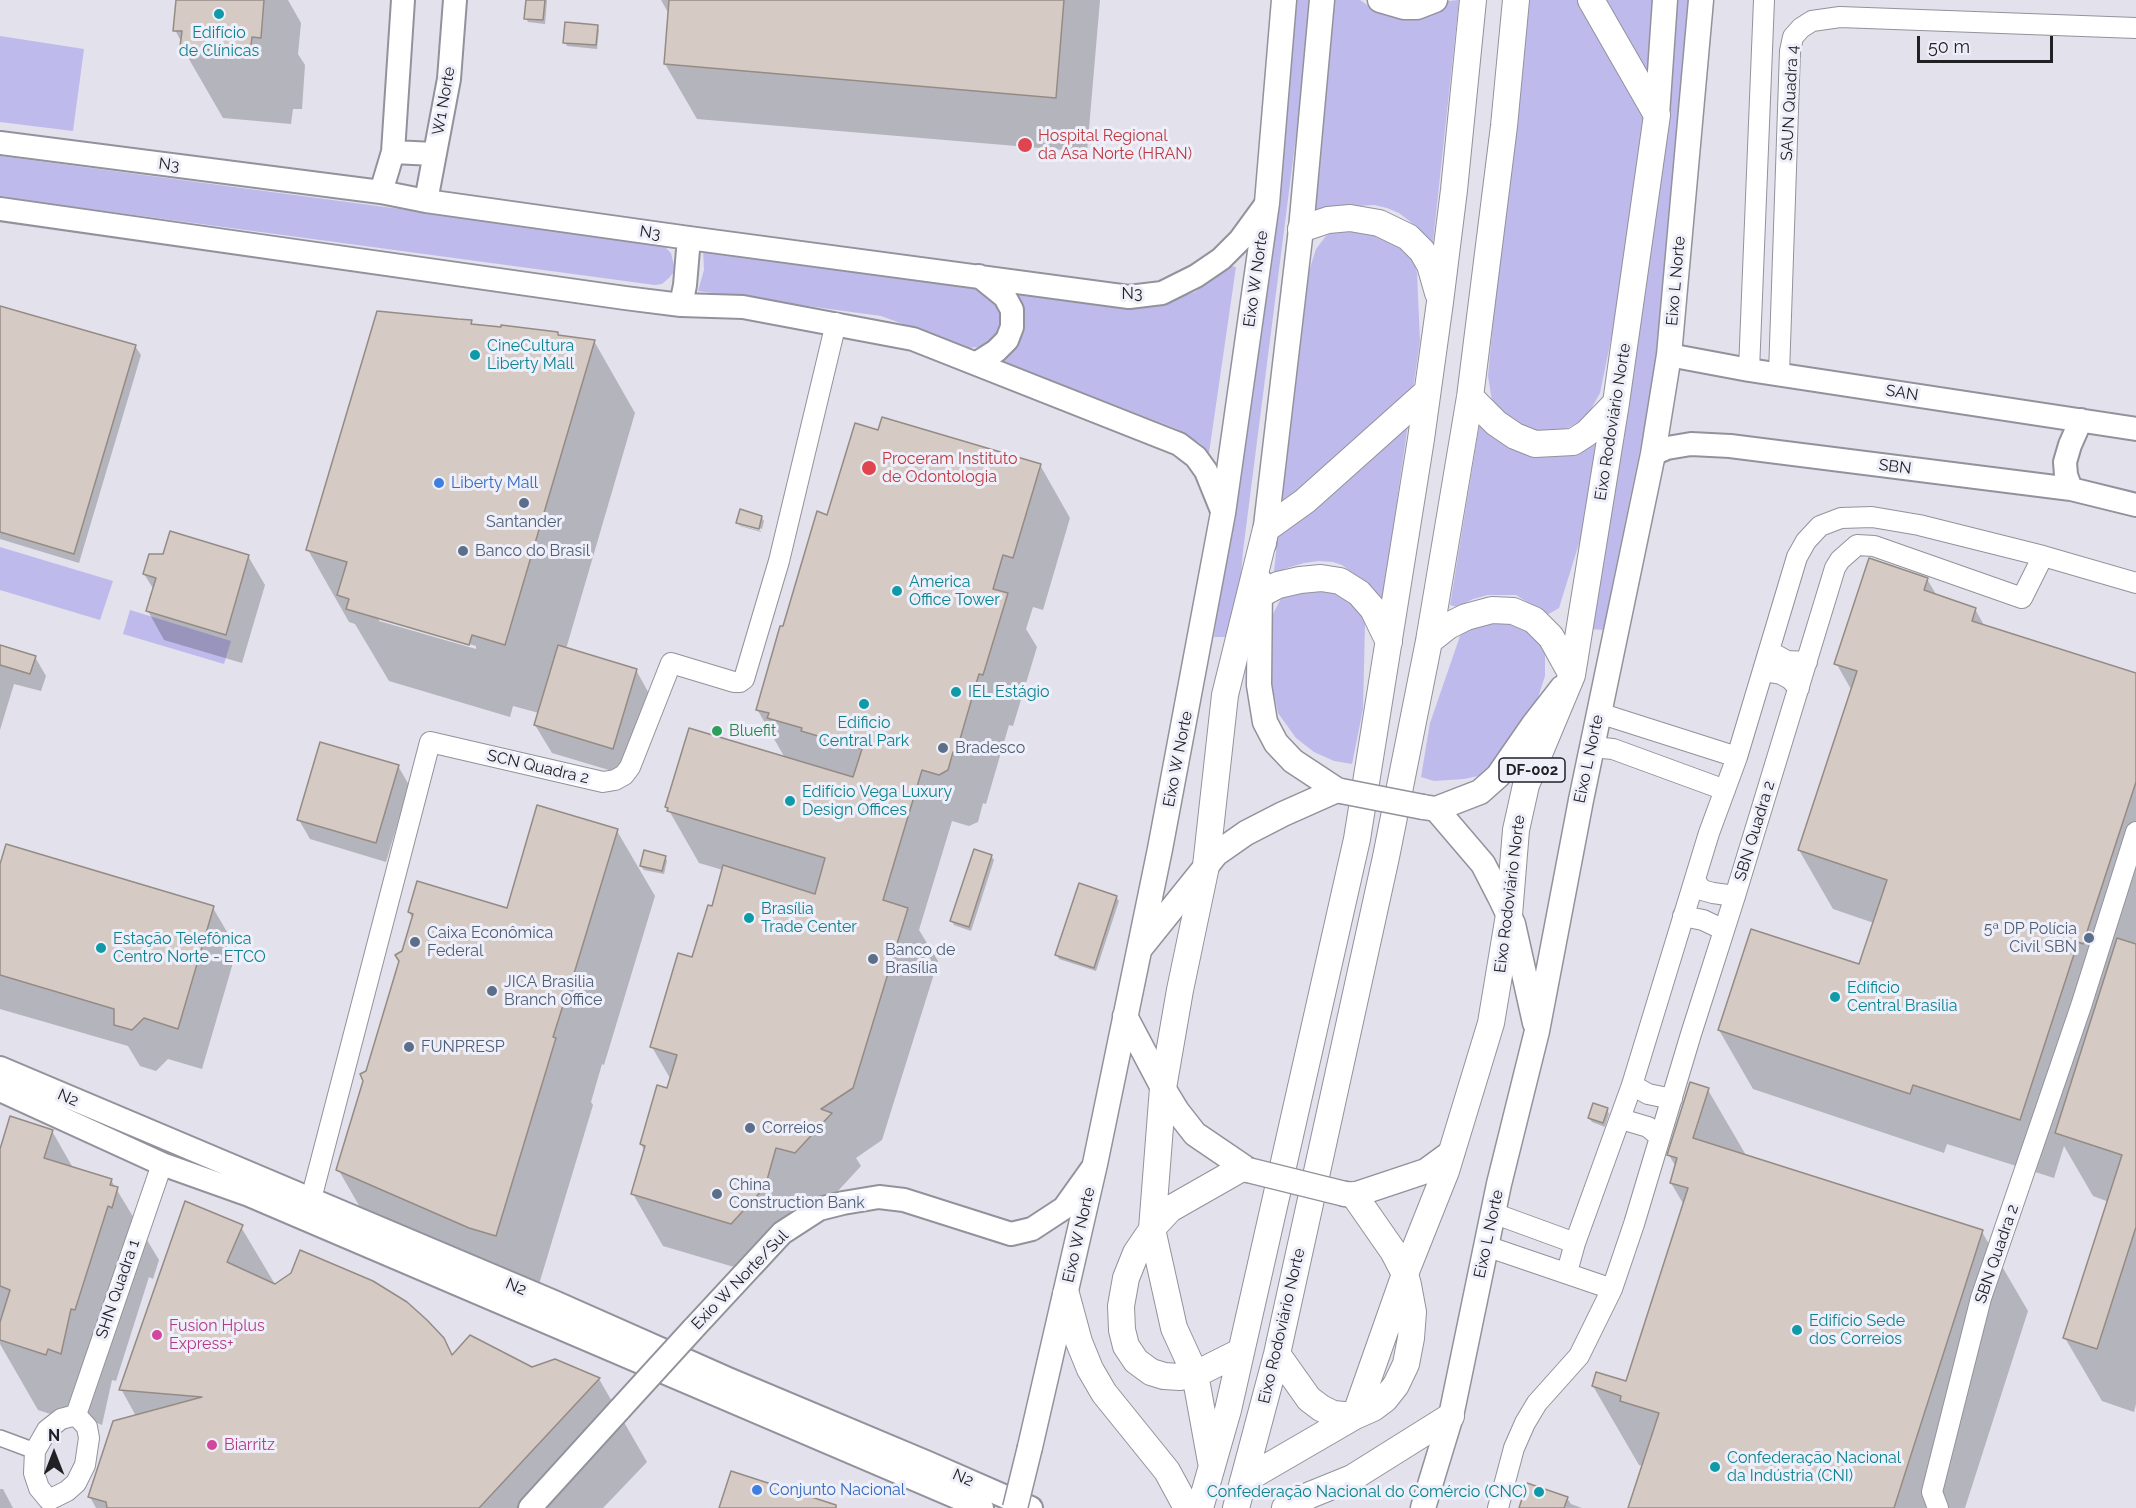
<!DOCTYPE html>
<meta charset="utf-8">
<style>
body{margin:0}
#map{position:relative;width:2136px;height:1508px;overflow:hidden;background:#e2e1ec;font-family:Raleway,sans-serif}
canvas{display:block}
.north{position:absolute;left:24px;top:1424px;width:60px;height:60px;-webkit-text-stroke:4px #efeffa;paint-order:stroke;rotate:0deg;font-size:16px;font-weight:700;line-height:24px;text-align:center;color:#212125}
.north::after{content:'';display:block;margin:auto;width:21px;height:27px;background:#212125;clip-path:polygon(50% 0,100% 100%,50% 72%,0 100%)}
.scale{position:absolute;left:1917px;top:36px;width:136px;height:27px;box-sizing:border-box;border:3px solid #212125;border-top:0;padding-left:8px;font-size:18px;line-height:21px;white-space:nowrap;color:#212125;-webkit-text-stroke:4px #efeffa;paint-order:stroke}
</style>
<div id="map">
<canvas width="2136" height="1508"></canvas>
<div class="north">N</div>
<div class="scale">50 m</div>
</div>
<script>
const ctx = document.querySelector('canvas').getContext('2d');
ctx.lineJoin = 'round';
function fill(path, color) {
  ctx.fillStyle = color;
  ctx.fill(path, 'evenodd');
}
function poly(rows) {
  const path = new Path2D();
  for (const r of rows) {
    path.moveTo(r[0], r[1]);
    for (let i = 2; i < r.length; i += 2) path.lineTo(r[i], r[i + 1]);
  }
  return path;
}
function stroke(path, color, width, dash) {
  ctx.strokeStyle = color;
  ctx.lineWidth = width;
  ctx.lineCap = dash ? 'butt' : 'round';
  ctx.setLineDash(dash || []);
  ctx.stroke(path);
}
function write(font, color, halo, rows, align = 'center') {
  ctx.font = font + ' Raleway,sans-serif';
  ctx.lineWidth = 6;
  ctx.setLineDash([]);
  ctx.textBaseline = 'middle';
  ctx.strokeStyle = halo;
  ctx.fillStyle = color;
  for (const [text, x, y, turn = 0] of rows) {
    ctx.save();
    ctx.translate(x, y);
    ctx.rotate((+turn || 0) * Math.PI / 180);
    ctx.textAlign = isNaN(turn) ? turn : align;
    if (halo) ctx.strokeText(text, 0, 0);
    ctx.fillText(text, 0, 0);
    ctx.restore();
  }
}
const green = poly([
 [1294,0,1309,0,1298,121,1243,551,1236,637,1214,637,1246,410],
 [1330,0,1360,0,1372,8,1459,0,1432,251,1412,223,1399,213,1387,208,1374,205,1358,206,1334,211,1308,225],
 [1523,0,1656,0,1636,189,1622,286,1600,393,1586,418,1560,432,1540,435,1516,424,1501,413,1492,401,1488,376],
 [1676,0,1691,0,1656,372,1611,590,1605,630,1590,629],
 [0,36,84,49,73,131,0,122],
 [0,156,657,243,666,248,671,253,674,266,673,273,669,278,662,284,655,285,0,197],
 [1339,229,1388,231,1414,258,1417,273,1420,341,1382,605,1374,589,1342,565,1333,562,1319,561,1304,563,1284,569,1278,574,1274,572,1297,341,1306,281,1316,249,1326,236],
 [703,249,979,285,1005,313,999,335,985,346,969,348,881,316,698,291,704,270],
 [1231,266,1236,267,1209,453,1201,444,1177,429,994,358,1011,290,1157,305,1195,292],
 [1487,424,1585,443,1601,440,1590,508,1559,608,1547,615,1516,595,1488,595,1473,599,1457,607,1450,605,1479,427],
 [0,547,113,581,100,620,0,590],
 [1335,584,1363,615,1365,624,1363,709,1352,764,1334,761,1314,752,1296,738,1278,713,1272,686,1271,618,1279,602,1285,595],
 [130,610,231,641,224,664,123,634],
 [1515,619,1541,640,1545,653,1545,676,1533,713,1500,764,1478,776,1464,779,1434,781,1421,777,1430,723,1460,636,1473,622]
]);
const shadow = poly([
 [177,0,288,0,301,23,298,54,305,65,302,109,293,109,291,124,223,118,182,47,182,43,175,30],
 [527,0,547,0,545,24,528,22,526,18],
 [661,0,1100,0,1087,152,697,119,665,64,669,14],
 [597,26,599,30,597,49,567,46,565,42],
 [0,306,135,346,141,355,79,563,0,539],
 [471,322,473,325,594,341,635,413,566,649,636,670,652,699,629,776,552,753,535,725,539,713,513,706,510,717,389,681,355,624,349,622,308,550],
 [379,617,476,646,476,649,379,621],
 [879,432,1040,465,1070,518,1043,610,1033,607,1026,629,1037,647,1013,726,1009,725,986,804,983,803,978,822,969,826,952,821,919,930,938,961,882,1140,856,1158,861,1166,825,1205,806,1199,794,1239,761,1275,663,1246,633,1194,645,1152,641,1144,671,1080,652,1047,693,959,713,908,723,870,699,863,667,807,785,758,757,709,784,628,828,516],
 [741,511,761,517,764,521,762,529,738,522,738,524,737,522],
 [739,525,761,531,761,532,740,526],
 [248,556,265,585,242,663,164,640,148,611,154,590,144,574],
 [1927,579,1937,596,1975,609,1985,627,2136,675,2136,1404,2134,1412,2102,1401,2065,1338,2109,1202,2093,1196,2064,1146,2054,1178,1947,1144,1944,1153,1753,1089,1719,1030,1860,966,1874,923,1833,909,1799,850,1852,691,1836,663],
 [0,647,35,657,46,676,41,691,14,684,0,730],
 [398,766,409,785,386,862,310,839,299,820],
 [617,831,655,896,604,1065,602,1064,591,1102,593,1105,534,1301,376,1235,338,1169,413,919,409,912,508,910],
 [991,856,994,860,971,931,954,925,952,921],
 [665,857,667,861,664,874,644,870,641,866],
 [0,869,213,908,237,949,202,1069,168,1059,156,1071,140,1066,128,1046,0,1009],
 [1116,897,1119,901,1096,971,1059,959,1057,955],
 [1691,1084,1708,1090,1747,1157,1982,1232,2028,1311,1965,1508,1629,1508,1643,1466,1639,1465,1593,1386,1627,1383,1684,1205,1671,1183,1676,1167,1669,1155],
 [1607,1109,1609,1114,1605,1127,1592,1122,1589,1118],
 [52,1131,73,1168,111,1180,159,1260,153,1279,149,1277,116,1381,112,1380,102,1425,89,1420,87,1426,38,1410,0,1344,0,1150],
 [241,1227,276,1286,443,1339,453,1356,532,1369,555,1360,599,1379,647,1462,603,1508,96,1508,90,1497,136,1416,121,1389],
 [0,1489,3,1489,13,1508,0,1508],
 [1567,1498,1571,1504,1582,1508,1520,1508]
]);
const building = poly([
 [176,0,264,0,261,38,252,37,250,53,180,47,182,31,173,31,176,0],
 [526,0,545,0,543,20,524,19,526,0],
 [669,0,1064,0,1056,98,664,64,669,0],
 [565,22,598,25,596,45,563,43,565,22],
 [0,306,136,345,74,554,0,532,0,306],
 [377,311,458,319,472,320,471,324,501,327,501,325,558,332,558,335,595,340,505,645,472,635,469,645,346,609,349,599,337,595,347,562,306,550,377,311],
 [882,417,1041,464,1013,558,1003,555,993,589,1008,593,983,675,979,674,956,753,953,752,948,770,939,775,922,770,883,900,908,908,853,1088,821,1109,832,1113,795,1153,776,1148,765,1187,731,1224,631,1194,645,1146,640,1144,657,1085,667,1088,677,1055,650,1047,678,953,692,957,708,905,712,906,723,865,815,894,825,858,667,811,668,808,665,807,689,728,853,777,862,749,801,731,802,728,767,718,769,713,756,710,780,626,783,626,817,511,827,515,855,423,878,430,882,417],
 [740,509,762,516,759,529,736,523,740,509],
 [170,531,249,555,226,635,146,611,156,578,143,574,149,554,163,554,170,531],
 [1869,558,1928,578,1924,590,1976,608,1972,621,2136,673,2136,782,2083,944,2078,942,2020,1120,1913,1085,1910,1094,1718,1030,1751,929,1859,964,1887,880,1798,850,1857,671,1834,664,1869,558],
 [0,645,36,656,30,674,0,665,0,645],
 [558,645,637,669,613,749,534,725,558,645],
 [320,742,399,765,376,843,297,820,320,742],
 [537,805,618,829,566,1000,565,999,553,1037,556,1038,496,1236,469,1228,336,1170,363,1081,360,1074,366,1071,399,961,395,955,402,951,413,914,408,912,417,881,507,908,537,805],
 [6,844,214,906,178,1029,144,1018,132,1030,114,1025,114,1009,0,975,0,864,6,844],
 [974,849,992,855,969,927,950,921,974,849],
 [644,850,666,856,662,871,640,866,644,850],
 [1079,883,1117,896,1094,968,1055,955,1079,883],
 [2117,938,2136,944,2136,1227,2097,1349,2063,1338,2122,1155,2055,1133,2117,938],
 [1690,1082,1709,1088,1693,1138,1983,1230,1894,1508,1628,1508,1659,1413,1620,1401,1621,1396,1592,1386,1596,1372,1626,1381,1688,1188,1670,1183,1677,1158,1667,1155,1690,1082],
 [1593,1103,1608,1108,1603,1123,1588,1118,1593,1103],
 [10,1116,53,1130,44,1158,112,1179,110,1185,118,1187,112,1208,108,1206,75,1310,71,1309,61,1354,48,1349,46,1355,0,1340,0,1322,10,1290,0,1286,0,1149,10,1116],
 [185,1201,243,1225,227,1262,275,1284,291,1273,300,1250,373,1281,407,1302,427,1320,444,1338,452,1355,470,1335,532,1367,555,1359,600,1378,479,1508,107,1508,106,1502,88,1497,113,1421,202,1397,119,1390,185,1201],
 [731,1471,836,1505,836,1508,719,1508,731,1471],
 [1527,1483,1568,1497,1564,1508,1519,1508,1527,1483]
]);
const minor = poly([
 [0,1438,35,1451]
]);
const tertiary = poly([
 [1749,370,1764,0],
 [1779,374,1790,51,1793,37,1801,28,1812,21,1840,17,2136,28],
 [1769,651,1787,661,1807,662],
 [1763,671,1781,674,1790,679,1799,688],
 [1599,713,1737,757],
 [1592,747,1613,749,1725,790],
 [1695,881,1702,890,1713,893,1735,896],
 [1683,916,1703,920,1724,930],
 [1632,1085,1648,1094,1672,1099],
 [1621,1119,1648,1127,1659,1136],
 [311,1199,430,742,603,782,615,780,624,775,630,767,671,663,734,682,740,682,744,679,779,561,836,323],
 [1493,1213,1575,1243],
 [1486,1246,1612,1289],
 [1567,1272,1575,1243,1632,1085,1709,833,1737,757,1797,557,1806,541,1820,526,1841,518,1872,517,1919,525,2043,556,2136,583],
 [76,1415,162,1164],
 [49,1500,39,1488,34,1473,35,1451,47,1430,61,1419,76,1415],
 [49,1500,67,1491,76,1483,85,1465,89,1438,87,1427,76,1415],
 [1498,1508,1514,1448,1525,1423,1537,1403,1579,1356,1612,1289,1634,1224,1691,1034,1735,896,1835,568,1840,560,1857,545,1874,546,2022,598,2043,556],
 [1938,1508,1932,1492,1934,1484,1981,1298,2081,1006,2136,832]
]);
const secondary = poly([
 [0,143,381,192,426,201,689,238,1129,297,1162,293,1196,276,1221,259,1240,240,1267,203],
 [393,152,434,154],
 [381,192,393,152,403,0],
 [426,201,449,79,455,0],
 [0,209,625,298,681,305,743,307,913,339,1179,444,1196,457,1206,471,1223,513],
 [681,305,685,285,689,238],
 [1669,355,1749,370,2136,429],
 [977,363,996,351,1007,340,1012,327,1012,310,1005,297,979,276],
 [1653,454,1667,448,1691,444,1730,446,2071,489,2136,505],
 [2071,489,2066,475,2065,462,2070,445,2081,420],
 [0,1068,554,1302,728,1379,928,1463,1031,1508],
 [0,1090,162,1164,249,1195,982,1508],
 [693,1329,782,1233,819,1209,843,1203,879,1197,904,1200,1011,1234,1032,1229,1064,1208,1094,1166],
 [530,1508,620,1409]
]);
const primary = poly([
 [1380,0,1404,7,1417,7,1435,0],
 [1657,115,1665,0],
 [1264,543,1301,229,1322,0],
 [1260,581,1259,685,1265,722,1276,743,1293,761,1337,790],
 [1423,807,1436,809,1483,864,1500,897,1513,924,1535,1023],
 [1436,809,1480,792,1498,776,1534,724,1562,688],
 [1142,946,1216,854,1246,833,1283,814,1337,790,1341,791],
 [1125,1016,1163,1088,1177,1111,1195,1134,1248,1170],
 [1345,1194,1354,1195,1426,1171,1452,1152],
 [1030,1447,1095,1164,1160,849,1223,513,1267,203,1284,0],
 [1423,1508,1451,1416,1499,1184,1537,1031,1581,800,1653,454,1669,355,1701,0]
]);
const trunk = poly([
 [1301,229,1328,220,1350,218,1379,223,1408,237,1422,251,1430,265,1438,293],
 [1470,397,1496,423,1515,436,1535,444,1573,442,1587,433,1616,403],
 [1259,595,1278,585,1300,580,1321,578,1340,581,1359,593,1373,609,1389,642],
 [1429,641,1448,626,1466,617,1492,610,1513,611,1534,620,1551,637,1572,675],
 [1066,1294,1079,1342,1090,1369,1104,1393,1167,1471,1187,1508],
 [1240,1352,1196,1374,1180,1377,1164,1376,1151,1372,1136,1361,1126,1346,1122,1330,1121,1306,1126,1278,1136,1253,1155,1225,1170,1209,1242,1168],
 [1277,1354,1309,1399,1321,1408,1333,1414,1355,1416,1373,1408,1385,1399,1396,1385,1406,1364,1411,1338,1413,1312,1408,1285,1405,1274,1393,1251,1354,1195],
 [1211,1462,1195,1374,1174,1328,1152,1229,1163,1088,1180,990,1206,866,1225,695,1266,529,1305,501,1427,392],
 [1243,1481,1355,1416,1405,1274,1446,1171,1491,1023,1509,915,1516,830,1526,785,1572,675,1616,403,1657,115,1591,0],
 [1200,1508,1228,1410,1357,839,1421,439,1440,302,1454,190,1473,0],
 [1236,1508,1277,1354,1386,857,1429,641,1470,397,1504,126,1516,0],
 [1285,1508,1310,1495,1352,1478,1451,1416]
]);
const secondaryBridge = poly([
 [620,1409,693,1329]
]);
const primaryBridge = poly([
 [1341,791,1423,807],
 [1248,1170,1345,1194],
 [1015,1508,1030,1447]
]);
const markers = [
 [219,14,6,"#0f9aa8"],
 [1025,145,8,"#e0444e"],
 [475,355,6,"#0f9aa8"],
 [869,468,8,"#e0444e"],
 [439,483,6,"#3f7fe0"],
 [524,503,6,"#5c6f8a"],
 [463,551,6,"#5c6f8a"],
 [897,591,6,"#0f9aa8"],
 [956,692,6,"#0f9aa8"],
 [864,704,6,"#0f9aa8"],
 [717,731,6,"#2e9e5b"],
 [943,748,6,"#5c6f8a"],
 [790,801,6,"#0f9aa8"],
 [749,918,6,"#0f9aa8"],
 [2089,938,6,"#5c6f8a"],
 [415,942,6,"#5c6f8a"],
 [101,948,6,"#0f9aa8"],
 [873,959,6,"#5c6f8a"],
 [492,991,6,"#5c6f8a"],
 [1835,997,6,"#0f9aa8"],
 [409,1047,6,"#5c6f8a"],
 [750,1128,6,"#5c6f8a"],
 [717,1194,6,"#5c6f8a"],
 [1797,1330,6,"#0f9aa8"],
 [157,1335,6,"#d1479c"],
 [212,1445,6,"#d1479c"],
 [1715,1467,6,"#0f9aa8"],
 [757,1490,6,"#3f7fe0"],
 [1539,1492,6,"#0f9aa8"]
];
const shields = [
 [1532,770,66]
];
const shieldNames = [
 ["DF-002",1532,770]
];
const cultureNames = [
 ["Edifício",219,33,"center"],
 ["de Clínicas",219,51,"center"],
 ["CineCultura",487,346],
 ["Liberty Mall",487,364],
 ["America",909,582],
 ["Office Tower",909,600],
 ["IEL Estágio",968,692],
 ["Edificio",864,723,"center"],
 ["Central Park",864,741,"center"],
 ["Edifício Vega Luxury",802,792],
 ["Design Offices",802,810],
 ["Brasília",761,909],
 ["Trade Center",761,927],
 ["Estação Telefônica",113,939],
 ["Centro Norte - ETCO",113,957],
 ["Edificio",1847,988],
 ["Central Brasilia",1847,1006],
 ["Edifício Sede",1809,1321],
 ["dos Correios",1809,1339],
 ["Confederação Nacional",1727,1458],
 ["da Indústria (CNI)",1727,1476],
 ["Confederação Nacional do Comércio (CNC)",1527,1492,"right"]
];
const streetNames = [
 ["W1 Norte",444,101,-80],
 ["SAUN Quadra 4",1790,103,-87],
 ["N3",169,165,7],
 ["N3",650,233,8],
 ["Eixo W Norte",1256,279,-82],
 ["Eixo L Norte",1676,281,-85],
 ["N3",1132,294],
 ["SAN",1902,393,9],
 ["Eixo Rodoviário Norte",1613,422,-81],
 ["SBN",1895,467,7],
 ["Eixo W Norte",1178,759,-79],
 ["Eixo L Norte",1589,759,-78],
 ["SCN Quadra 2",538,767,13],
 ["SBN Quadra 2",1755,831,-73],
 ["Eixo Rodoviário Norte",1510,894,-83],
 ["N2",68,1098,24],
 ["Eixo L Norte",1489,1234,-78],
 ["Eixo W Norte",1079,1235,-77],
 ["SBN Quadra 2",1997,1254,-71],
 ["Exio W Norte/Sul",740,1280,-46],
 ["N2",516,1287,23],
 ["SHN Quadra 1",118,1289,-71],
 ["Eixo Rodoviário Norte",1282,1326,-77],
 ["N2",963,1478,24]
];
const healthNames = [
 ["Hospital Regional",1038,136],
 ["da Asa Norte (HRAN)",1038,154],
 ["Proceram Instituto",882,459],
 ["de Odontologia",882,477]
];
const shopNames = [
 ["Liberty Mall",451,483],
 ["Conjunto Nacional",769,1490]
];
const serviceNames = [
 ["Santander",524,522,"center"],
 ["Banco do Brasil",475,551],
 ["Bradesco",955,748],
 ["5ª DP Polícia",2077,929,"right"],
 ["Civil SBN",2077,947,"right"],
 ["Caixa Econômica",427,933],
 ["Federal",427,951],
 ["Banco de",885,950],
 ["Brasília",885,968],
 ["JICA Brasilia",504,982],
 ["Branch Office",504,1000],
 ["FUNPRESP",421,1047],
 ["Correios",762,1128],
 ["China",729,1185],
 ["Construction Bank",729,1203]
];
const leisureNames = [
 ["Bluefit",729,731]
];
const hotelNames = [
 ["Fusion Hplus",169,1326],
 ["Express+",169,1344],
 ["Biarritz",224,1445]
];
fill(green, '#bebaec');
fill(shadow, '#0003');
fill(building, '#d5cbc4');
stroke(building, '#958b85', 1.5);
stroke(minor, '#92929c', 18);
stroke(tertiary, '#92929c', 22);
stroke(secondary, '#92929c', 26);
stroke(primary, '#92929c', 27);
stroke(trunk, '#92929c', 28);
stroke(minor, '#fff', 15);
stroke(tertiary, '#fff', 20);
stroke(secondary, '#fff', 22);
stroke(primary, '#fff', 24);
stroke(trunk, '#fff', 26);
stroke(secondaryBridge, '#92929c', 26, []);
stroke(primaryBridge, '#92929c', 27, []);
stroke(secondaryBridge, '#fff', 22);
stroke(primaryBridge, '#fff', 24);
for (const [x, y, r, color] of markers) {
  const dot = new Path2D();
  dot.arc(x, y, r, 0, 2 * Math.PI);
  ctx.fillStyle = color;
  ctx.fill(dot);
  stroke(dot, '#efeffa', 2);
}
for (const [x, y, w] of shields) {
  const box = new Path2D();
  box.roundRect(x - w / 2, y - 12, w, 24, 4.5);
  ctx.fillStyle = '#efeffa';
  ctx.fill(box);
  stroke(box, '#212125', 1.5);
}
write('bold 15px', '#212125', null, shieldNames);
write('16px', '#0d838f', '#efeffa', cultureNames, 'left');
write('16px', '#212125', '#efeffa', streetNames);
write('16px', '#be3a42', '#efeffa', healthNames, 'left');
write('16px', '#366cbe', '#efeffa', shopNames, 'left');
write('16px', '#4e5e75', '#efeffa', serviceNames, 'left');
write('16px', '#27864d', '#efeffa', leisureNames, 'left');
write('16px', '#b23c85', '#efeffa', hotelNames, 'left');
</script>
